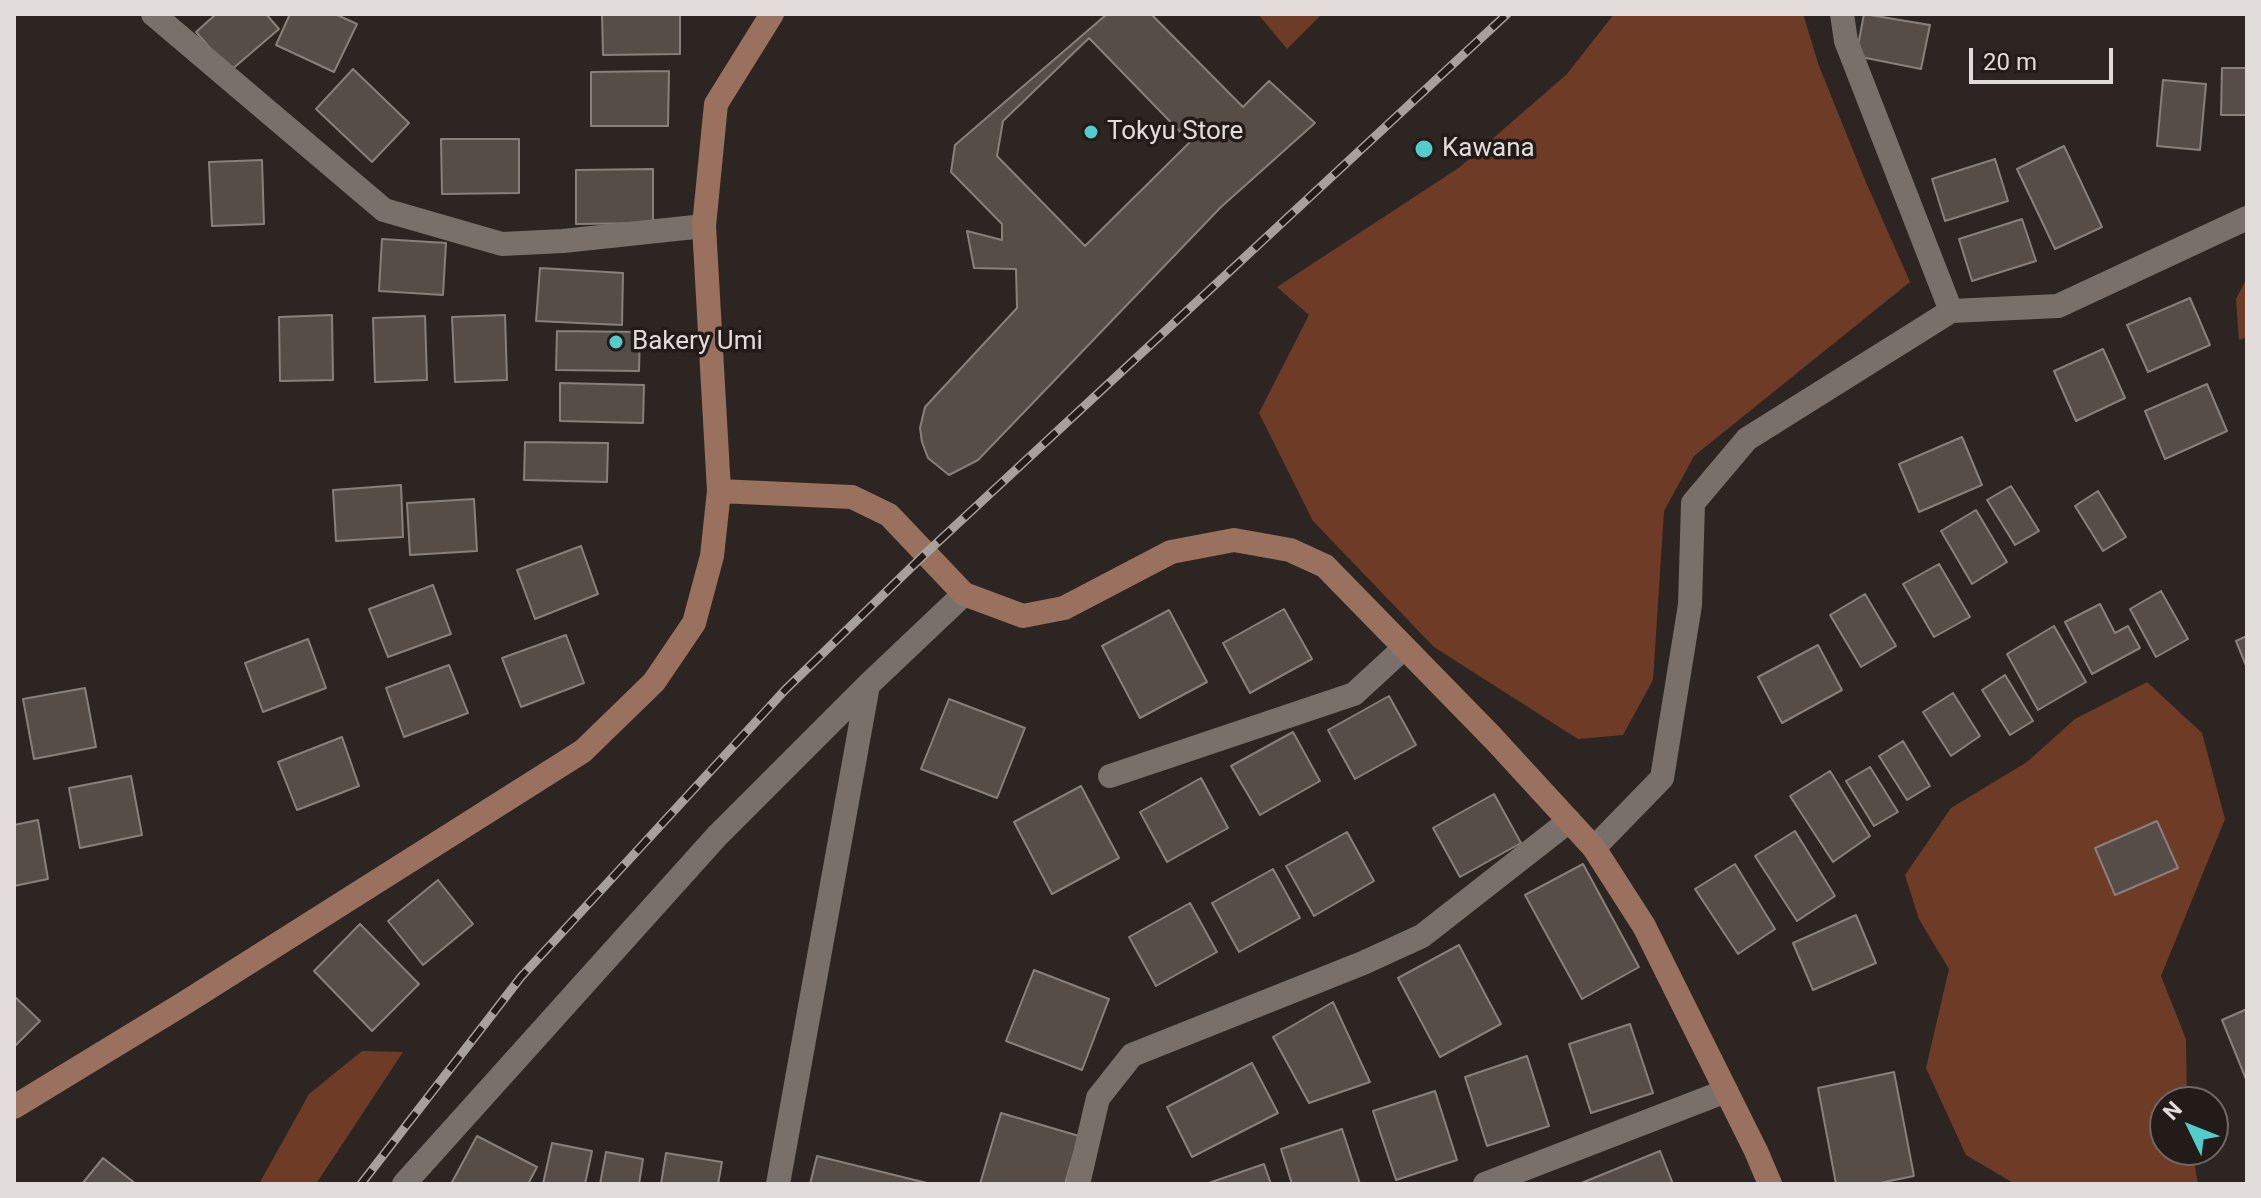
<!DOCTYPE html>
<style>
body{margin:0}
#map{position:relative;width:2261px;height:1198px;overflow:hidden;background:#2d2521;font-family:Roboto,sans-serif}
canvas{display:block}
.frame{position:absolute;inset:0;border:16px solid #e1dcd9;pointer-events:none}
.north{position:absolute;left:2149px;top:1086px;width:80px;height:80px;box-sizing:border-box;background:#231b18;border:2px solid #6f6865;border-radius:50%;rotate:313deg;font-size:22px;font-weight:700;line-height:32px;text-align:center;color:#e1dcd9}
.north::after{content:'';display:block;margin:auto;width:28px;height:36px;background:#53cdcb;clip-path:polygon(50% 0,100% 100%,50% 72%,0 100%)}
.scale{position:absolute;left:1969px;top:48px;width:144px;height:36px;box-sizing:border-box;border:4px solid #e1dcd9;border-top:0;padding-left:10px;font-size:24px;line-height:28px;white-space:nowrap;color:#e1dcd9;-webkit-text-stroke:6px #231b18;paint-order:stroke}
</style>
<div id="map">
<canvas width="2261" height="1198"></canvas>
<div class="frame"></div>
<div class="north">N</div>
<div class="scale">20 m</div>
</div>
<script>
const ctx = document.querySelector('canvas').getContext('2d');
ctx.lineJoin = 'round';
function fill(path, color) {
  ctx.fillStyle = color;
  ctx.fill(path, 'evenodd');
}
function poly(rows) {
  const path = new Path2D();
  for (const r of rows) {
    path.moveTo(r[0], r[1]);
    for (let i = 2; i < r.length; i += 2) path.lineTo(r[i], r[i + 1]);
  }
  return path;
}
function stroke(path, color, width, dash) {
  ctx.strokeStyle = color;
  ctx.lineWidth = width;
  ctx.lineCap = dash ? 'butt' : 'round';
  ctx.setLineDash(dash || []);
  ctx.stroke(path);
}
function write(font, color, halo, rows, align = 'center') {
  ctx.font = font + ' Roboto,sans-serif';
  ctx.lineWidth = 7;
  ctx.setLineDash([]);
  ctx.textBaseline = 'middle';
  ctx.strokeStyle = halo;
  ctx.fillStyle = color;
  for (const [text, x, y, turn = 0] of rows) {
    ctx.save();
    ctx.translate(x, y);
    ctx.rotate((+turn || 0) * Math.PI / 180);
    ctx.textAlign = isNaN(turn) ? turn : align;
    if (halo) ctx.strokeText(text, 0, 0);
    ctx.fillText(text, 0, 0);
    ctx.restore();
  }
}
const forest = poly([
 [1258,14,1322,14,1287,49],
 [1614,14,1803,14,1819,66,1865,180,1910,282,1694,456,1664,511,1653,680,1623,735,1578,739,1434,647,1313,521,1259,413,1309,315,1277,287,1460,167,1567,74],
 [2247,278,2247,337,2239,340,2236,299],
 [2147,682,2202,733,2225,819,2161,976,2186,1039,2187,1102,2165,1102,2165,1150,2192,1150,2198,1184,2015,1184,1966,1155,1926,1068,1949,969,1919,919,1905,875,1951,808,2027,762,2075,719],
 [362,1051,403,1052,316,1184,259,1184,309,1094]
]);
const building = poly([
 [216,14,266,14,279,29,230,71,196,32,216,14],
 [290,14,335,14,357,24,334,72,276,45,290,14],
 [602,14,680,14,680,54,603,55,602,14],
 [1107,14,1151,14,1243,107,1269,81,1315,123,1221,207,978,460,949,475,928,458,922,442,920,428,925,407,1017,308,1016,269,974,268,967,231,1002,240,1002,224,951,172,955,145,1107,14],
 [1864,14,1930,25,1921,69,1856,56,1864,14],
 [1089,38,1190,142,1085,246,997,156,1003,121,1089,38],
 [2222,68,2247,68,2247,115,2221,115,2222,68],
 [353,69,409,123,372,162,316,109,353,69],
 [669,71,668,126,591,126,591,72,669,71],
 [2163,80,2206,84,2200,150,2157,146,2163,80],
 [441,139,519,139,519,193,442,194,441,139],
 [2064,146,2102,227,2055,249,2017,169,2064,146],
 [1995,159,2008,201,1945,221,1932,179,1995,159],
 [262,160,264,224,212,226,209,162,262,160],
 [653,169,653,223,576,224,576,170,653,169],
 [2022,219,2036,261,1972,281,1959,239,2022,219],
 [382,239,446,243,443,295,379,291,382,239],
 [540,268,623,273,622,325,536,321,540,268],
 [2190,298,2210,345,2148,372,2127,325,2190,298],
 [332,315,333,380,280,381,279,317,332,315],
 [505,315,507,380,455,382,452,317,505,315],
 [425,316,427,380,375,382,373,318,425,316],
 [557,331,640,332,639,371,556,370,557,331],
 [2103,349,2125,398,2076,421,2054,371,2103,349],
 [560,383,644,385,643,423,560,421,560,383],
 [2207,384,2227,431,2165,459,2145,411,2207,384],
 [1962,437,1982,485,1919,512,1899,464,1962,437],
 [525,442,608,443,607,482,524,480,525,442],
 [401,485,403,537,336,541,333,490,401,485],
 [2011,486,2039,531,2015,545,1987,500,2011,486],
 [2098,491,2126,537,2103,551,2075,506,2098,491],
 [474,499,477,551,410,555,407,503,474,499],
 [1976,510,2007,562,1972,584,1941,531,1976,510],
 [581,546,598,594,535,619,517,570,581,546],
 [1939,564,1970,617,1934,637,1903,584,1939,564],
 [433,585,451,634,388,657,369,609,433,585],
 [2161,591,2188,639,2156,657,2130,609,2161,591],
 [1865,594,1896,646,1861,667,1830,615,1865,594],
 [2100,604,2115,633,2128,626,2140,648,2092,674,2065,622,2100,604],
 [1284,609,1312,659,1250,693,1223,643,1284,609],
 [1169,610,1207,682,1140,718,1102,646,1169,610],
 [2054,626,2086,682,2038,710,2007,654,2054,626],
 [566,635,584,683,521,707,502,658,566,635],
 [2247,636,2247,668,2236,641,2247,636],
 [308,639,326,688,263,712,245,663,308,639],
 [1818,645,1842,690,1782,723,1758,677,1818,645],
 [449,665,468,713,404,737,386,688,449,665],
 [2005,675,2033,721,2010,735,1982,690,2005,675],
 [85,688,96,747,34,759,23,699,85,688],
 [1953,693,1980,736,1951,756,1923,712,1953,693],
 [1389,696,1416,745,1355,779,1328,730,1389,696],
 [949,699,1025,728,997,798,921,769,949,699],
 [1293,732,1320,781,1260,815,1231,766,1293,732],
 [342,737,359,786,297,810,278,762,342,737],
 [1903,741,1930,786,1907,800,1879,756,1903,741],
 [1870,767,1898,812,1874,826,1846,781,1870,767],
 [1830,771,1870,836,1833,862,1790,796,1830,771],
 [131,776,142,835,80,848,69,788,131,776],
 [1201,778,1228,828,1167,862,1140,812,1201,778],
 [1081,786,1119,858,1052,894,1014,822,1081,786],
 [1494,794,1521,843,1460,877,1433,828,1494,794],
 [38,820,48,879,14,886,14,825,38,820],
 [2157,821,2178,868,2115,895,2095,848,2157,821],
 [1795,831,1835,896,1797,921,1755,856,1795,831],
 [1347,832,1374,881,1314,916,1286,866,1347,832],
 [1583,864,1639,967,1582,999,1525,895,1583,864],
 [1735,864,1775,929,1738,954,1695,889,1735,864],
 [1273,869,1300,918,1239,952,1212,903,1273,869],
 [438,880,473,924,423,965,388,921,438,880],
 [1190,903,1217,952,1156,986,1129,937,1190,903],
 [1856,915,1876,963,1813,990,1793,943,1856,915],
 [360,924,419,984,372,1031,314,971,360,924],
 [1459,945,1501,1024,1440,1057,1398,978,1459,945],
 [1034,970,1109,999,1082,1070,1006,1041,1034,970],
 [14,996,40,1021,14,1047,14,996],
 [1333,1002,1370,1082,1309,1103,1273,1037,1333,1002],
 [2247,1009,2247,1079,2246,1079,2222,1020,2247,1009],
 [1630,1024,1653,1093,1591,1113,1569,1044,1630,1024],
 [1527,1056,1549,1126,1487,1146,1465,1077,1527,1056],
 [1252,1063,1278,1113,1192,1157,1167,1107,1252,1063],
 [1894,1072,1914,1176,1875,1184,1836,1184,1818,1088,1894,1072],
 [1435,1091,1457,1160,1396,1180,1373,1111,1435,1091],
 [1001,1113,1079,1136,1065,1184,980,1184,1001,1113],
 [1342,1129,1360,1184,1292,1184,1281,1149,1342,1129],
 [477,1136,537,1167,528,1184,451,1184,477,1136],
 [552,1143,592,1151,585,1184,543,1184,552,1143],
 [1660,1151,1673,1184,1579,1184,1660,1151],
 [606,1152,643,1159,639,1184,600,1184,606,1152],
 [666,1153,722,1162,718,1184,661,1184,666,1153],
 [817,1156,927,1183,810,1184,817,1156],
 [103,1158,136,1184,82,1184,103,1158],
 [1264,1164,1271,1184,1206,1184,1264,1164]
]);
const street = poly([
 [153,14,384,210,502,244,563,241,704,226],
 [1842,14,1846,41,1951,311],
 [1110,776,1354,694,1404,648],
 [1594,848,1662,778,1690,605,1693,503,1747,439,1951,311,2058,306,2247,218],
 [404,1184,717,836,868,685],
 [778,1184,868,685,964,594],
 [1078,1184,1098,1098,1132,1055,1363,963,1422,936,1569,821],
 [1485,1184,1726,1091]
]);
const secondary = poly([
 [719,491,852,497,889,515,964,594,1023,616,1064,608,1171,552,1234,540,1290,550,1325,566,1493,738,1594,848,1644,926,1756,1151,1770,1184],
 [14,1107,183,1004,583,751,654,682,694,623,712,556,719,491,704,226,716,104,772,14]
]);
const rail = poly([
 [361,1184,521,977,785,690,926,553,1507,14]
]);
const markers = [
 [1091,132,8,"#53cdcb"],
 [1424,149,10,"#53cdcb"],
 [616,342,8,"#53cdcb"]
];
const poiNames = [
 ["Tokyu Store",1107,132],
 ["Kawana",1442,149],
 ["Bakery Umi",632,342]
];
fill(forest, '#6e3c26');
fill(building, '#564d49');
stroke(building, '#897f7b', 2);
stroke(street, '#796f6b', 24);
stroke(secondary, '#9a705e', 24);
stroke(rail, '#a7a19d', 9);
stroke(rail, '#231b18', 6, [18]);
for (const [x, y, r, color] of markers) {
  const dot = new Path2D();
  dot.arc(x, y, r, 0, 2 * Math.PI);
  ctx.fillStyle = color;
  ctx.fill(dot);
  stroke(dot, '#231b18', 3);
}
write('26px', '#e1dcd9', '#231b18', poiNames, 'left');
</script>
